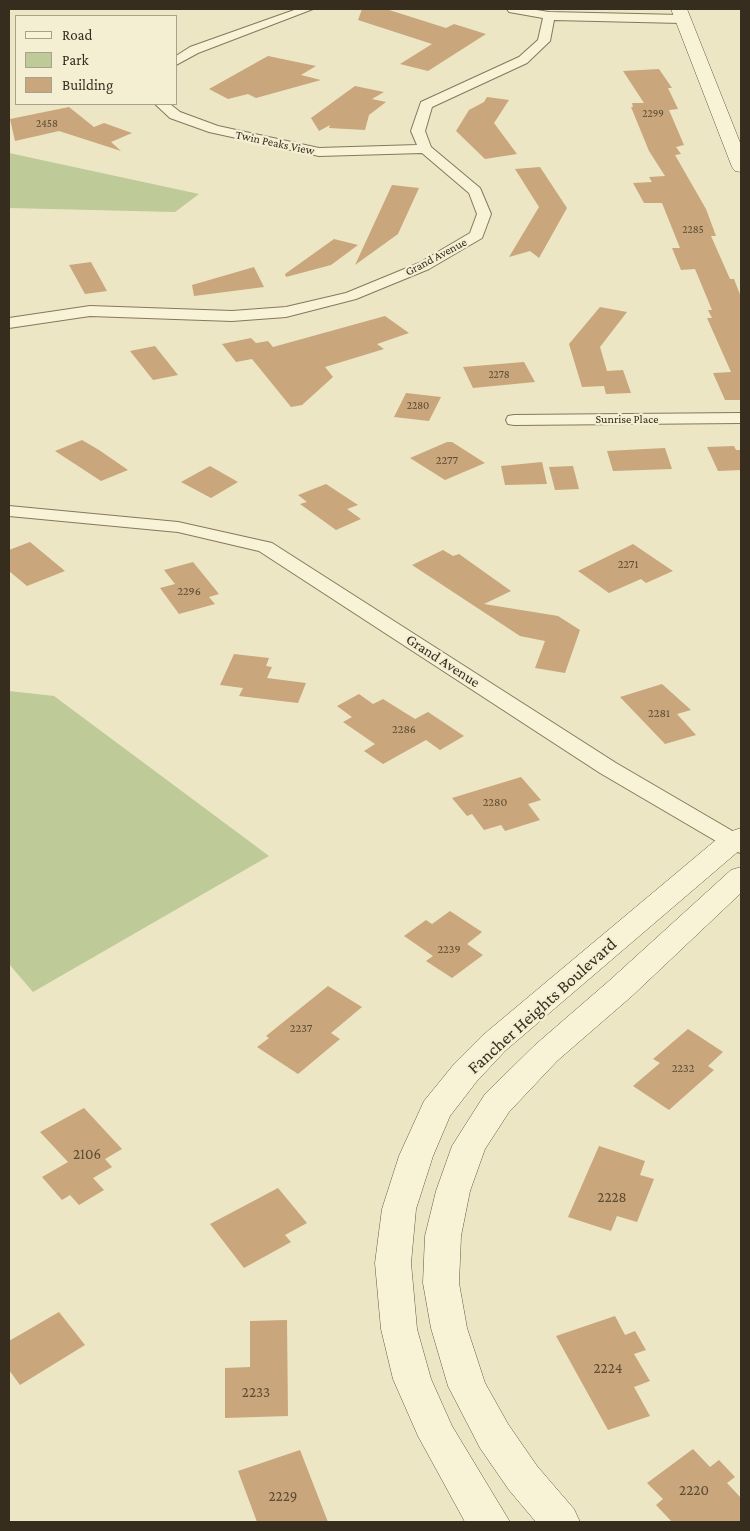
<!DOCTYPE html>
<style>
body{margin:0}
#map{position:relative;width:750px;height:1531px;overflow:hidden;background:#ece6c4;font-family:"Crimson Pro",serif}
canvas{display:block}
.frame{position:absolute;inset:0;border:10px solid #372d1e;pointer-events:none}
.legend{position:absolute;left:15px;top:15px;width:162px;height:90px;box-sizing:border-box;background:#f4efd3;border:1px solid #a8a18b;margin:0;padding:6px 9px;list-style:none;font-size:15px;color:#372d1e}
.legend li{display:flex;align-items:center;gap:10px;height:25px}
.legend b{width:25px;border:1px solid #a8a18b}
</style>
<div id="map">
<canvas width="750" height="1531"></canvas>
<div class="frame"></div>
<ul class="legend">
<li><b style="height:6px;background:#f8f2d7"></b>Road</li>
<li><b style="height:14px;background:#beca98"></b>Park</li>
<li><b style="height:14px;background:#c9a67b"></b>Building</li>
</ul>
</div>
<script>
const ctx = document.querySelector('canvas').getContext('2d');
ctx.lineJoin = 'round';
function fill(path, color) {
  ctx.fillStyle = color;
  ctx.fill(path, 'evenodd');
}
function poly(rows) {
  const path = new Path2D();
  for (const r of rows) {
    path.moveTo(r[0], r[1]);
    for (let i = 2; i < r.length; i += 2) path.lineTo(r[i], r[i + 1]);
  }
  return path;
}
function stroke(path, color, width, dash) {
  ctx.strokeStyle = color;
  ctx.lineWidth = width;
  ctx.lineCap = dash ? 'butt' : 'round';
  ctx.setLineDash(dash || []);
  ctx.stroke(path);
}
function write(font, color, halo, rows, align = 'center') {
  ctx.font = font + ' "Crimson Pro",serif';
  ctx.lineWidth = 4.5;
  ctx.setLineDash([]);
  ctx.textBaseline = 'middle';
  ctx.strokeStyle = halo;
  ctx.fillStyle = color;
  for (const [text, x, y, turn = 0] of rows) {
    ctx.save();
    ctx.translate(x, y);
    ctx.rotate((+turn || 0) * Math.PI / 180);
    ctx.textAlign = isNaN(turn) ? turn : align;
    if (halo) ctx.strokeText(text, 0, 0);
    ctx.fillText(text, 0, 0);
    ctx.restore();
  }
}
const green = poly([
 [9,153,199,194,175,212,9,208],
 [9,691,54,696,269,856,33,992,9,964]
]);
const building = poly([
 [362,9,386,9,446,28,454,24,486,34,428,71,400,64,432,44,358,20],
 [268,56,316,66,301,75,321,80,256,98,248,94,228,99,209,89],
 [659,69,672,88,668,88,678,109,669,110,684,145,676,147,681,154,675,155,706,209,716,236,711,236,730,279,734,279,741,297,741,400,725,400,713,373,731,372,707,318,712,318,708,310,712,310,695,269,681,270,672,248,680,248,662,203,644,203,633,183,652,182,649,177,665,176,649,151,631,107,633,107,632,103,644,103,623,71],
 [355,86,384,92,372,99,386,102,369,115,365,130,329,128,330,125,319,131,311,118],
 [487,97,509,100,494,123,517,154,485,159,456,131,469,110,484,102],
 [69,107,94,127,104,123,132,133,111,142,121,151,59,131,15,141,10,119],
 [540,167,567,208,539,258,530,251,509,257,539,207,515,169],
 [392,185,419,188,398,234,355,265],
 [334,239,358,245,331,265,286,277,285,274],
 [91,262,107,291,85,294,69,265],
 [254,267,264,287,194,296,192,285],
 [600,307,627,312,600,347,607,371,623,370,631,393,606,394,604,386,582,387,569,344],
 [385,316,409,333,377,344,384,349,325,367,333,377,302,405,291,407,252,359,236,362,222,344,251,338,256,343,268,341,273,347],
 [155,346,178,375,153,380,130,351],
 [524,362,535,382,473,388,463,367],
 [406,393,441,397,429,421,394,417],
 [82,440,99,450,128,470,101,481,55,451],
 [447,442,452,442,485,463,445,480,410,458],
 [734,446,736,450,741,450,741,470,718,471,707,447],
 [665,448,672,469,613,471,607,451],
 [542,462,547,484,505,485,501,466],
 [210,466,238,482,211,498,181,482],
 [573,466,579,489,555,490,549,467],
 [326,484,358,505,347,509,361,519,336,530,300,504,307,502,298,495],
 [30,542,65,571,27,586,9,571,9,550],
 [633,544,673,571,646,583,641,579,609,593,578,571],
 [443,550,453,556,459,554,511,591,484,604,558,616,580,630,565,673,535,668,545,641,520,636,412,565],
 [193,562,219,594,209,597,215,604,179,614,160,588,175,584,164,570],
 [234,654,269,658,266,666,272,667,267,678,306,683,298,703,239,696,243,688,220,685],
 [662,684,691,710,677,714,696,735,665,744,620,697],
 [359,694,373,704,383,699,415,719,428,712,464,736,440,750,426,740,383,764,364,751,375,744,343,722,352,717,337,706],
 [521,777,541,800,528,804,540,820,505,831,501,825,484,830,472,814,467,816,452,798],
 [450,911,482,932,467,944,483,955,452,978,426,961,433,956,404,936,426,920,432,924],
 [328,986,362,1007,331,1033,340,1039,298,1074,257,1047,269,1038,266,1036],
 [688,1029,723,1052,708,1066,714,1070,669,1110,633,1086,660,1063,653,1059],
 [84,1108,122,1149,105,1159,112,1167,93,1178,104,1190,79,1205,70,1195,62,1200,42,1177,68,1162,40,1132],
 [599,1146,645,1161,640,1175,654,1179,637,1222,617,1216,611,1231,568,1217],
 [278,1188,307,1223,285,1235,291,1242,244,1268,210,1224],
 [59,1312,85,1345,20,1385,9,1370,9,1341],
 [615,1316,625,1335,635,1331,646,1350,634,1354,650,1381,634,1387,650,1416,608,1430,556,1336],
 [287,1320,288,1416,225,1418,225,1368,250,1367,250,1321],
 [693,1449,710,1467,719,1460,735,1477,727,1483,741,1498,741,1522,672,1522,656,1505,663,1499,647,1483],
 [300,1450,328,1522,257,1522,238,1471]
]);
const street = poly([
 [297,9,313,9,198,53,176,65,176,56,190,47,297,9],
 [507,9,530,9,549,12,681,15,687,19,681,23,554,20,550,41,527,63,432,107,425,131,431,147,480,188,491,214,482,238,429,269,356,299,286,317,232,321,90,316,9,328,9,318,90,306,232,311,286,307,346,293,419,263,470,233,477,214,469,193,422,153,319,156,209,132,170,118,155,104,170,104,180,112,218,126,319,148,417,145,411,131,421,102,519,57,538,40,543,18,509,12,507,9],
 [741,413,741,423,514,425,508,424,506,420,508,416,514,415,741,413],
 [9,506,178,522,272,543,616,763,741,836,741,853,733,851,600,773,259,551,178,532,9,516,9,506]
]);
const secondary = poly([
 [671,9,687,9,741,145,741,172,735,171,732,167,671,9],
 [741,828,741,849,505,1051,477,1081,450,1116,433,1156,416,1209,411,1263,417,1329,431,1379,452,1426,510,1522,465,1522,418,1436,393,1379,381,1329,375,1263,382,1209,399,1156,424,1101,455,1063,483,1035,723,834,741,828],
 [741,867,741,893,632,996,557,1061,509,1112,485,1149,470,1191,461,1236,459,1283,467,1328,485,1383,508,1424,537,1466,574,1509,580,1522,536,1522,509,1490,480,1448,448,1386,431,1328,423,1283,425,1236,436,1191,452,1146,485,1094,535,1045,610,980,731,870,741,867]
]);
const farNumbernames = [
 ["2299",653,114],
 ["2458",47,124],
 ["2285",693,230],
 ["2278",499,375],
 ["2280",418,406]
];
const farStreetnames = [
 ["Twin Peaks View",275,143,12],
 ["Grand Avenue",436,257,-28],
 ["Sunrise Place",627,419]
];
const numberNames = [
 ["2277",447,460],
 ["2271",628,564],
 ["2296",189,591],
 ["2281",659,713],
 ["2286",404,729],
 ["2280",495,802],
 ["2239",449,949],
 ["2237",301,1028],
 ["2232",683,1068]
];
const streetNames = [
 ["Grand Avenue",443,661,33]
];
const nearNumbernames = [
 ["2106",87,1154],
 ["2228",612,1197],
 ["2224",608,1368],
 ["2233",256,1392],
 ["2220",694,1490],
 ["2229",283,1496]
];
const nearStreetnames = [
 ["Fancher Heights Boulevard",542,1006,-42]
];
fill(green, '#beca98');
fill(building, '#c9a67b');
stroke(street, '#86785b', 2);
stroke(secondary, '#68593e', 1);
fill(street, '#f8f2d7');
fill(secondary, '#f8f2d7');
write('11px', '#5c4b35', null, farNumbernames);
write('12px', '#372d1e', '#f4efd3', farStreetnames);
write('12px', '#5c4b35', null, numberNames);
write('15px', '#372d1e', '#f4efd3', streetNames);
write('15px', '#5c4b35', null, nearNumbernames);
write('18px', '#372d1e', '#f4efd3', nearStreetnames);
</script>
